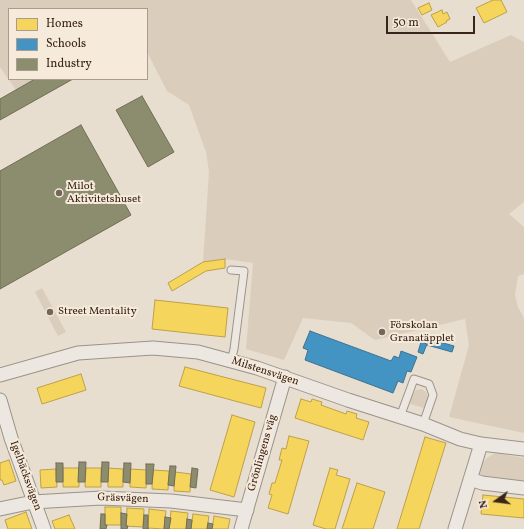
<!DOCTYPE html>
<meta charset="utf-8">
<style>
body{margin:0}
#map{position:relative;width:524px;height:529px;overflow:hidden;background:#e7ded0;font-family:Vollkorn,serif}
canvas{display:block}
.legend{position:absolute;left:8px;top:8px;width:140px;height:72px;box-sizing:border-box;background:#f6eada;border:1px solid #aa9b8d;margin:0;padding:5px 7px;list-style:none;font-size:12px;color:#38241a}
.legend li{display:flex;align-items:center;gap:8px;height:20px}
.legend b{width:20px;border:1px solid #aa9b8d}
.north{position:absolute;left:476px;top:481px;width:40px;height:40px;-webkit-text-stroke:3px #f6eada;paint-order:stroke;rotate:256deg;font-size:11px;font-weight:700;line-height:16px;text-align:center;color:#38241a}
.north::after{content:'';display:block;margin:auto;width:14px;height:18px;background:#38241a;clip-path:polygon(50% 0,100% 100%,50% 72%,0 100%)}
.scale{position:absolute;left:386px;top:16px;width:89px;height:18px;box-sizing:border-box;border:2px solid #38241a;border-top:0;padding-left:5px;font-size:12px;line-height:14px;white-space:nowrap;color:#38241a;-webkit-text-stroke:3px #f6eada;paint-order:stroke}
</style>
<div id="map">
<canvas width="524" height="529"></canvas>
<ul class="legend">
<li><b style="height:11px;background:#f6d55c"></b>Homes</li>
<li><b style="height:11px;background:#4393c3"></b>Schools</li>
<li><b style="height:11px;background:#8c8c6e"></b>Industry</li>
</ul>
<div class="north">N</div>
<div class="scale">50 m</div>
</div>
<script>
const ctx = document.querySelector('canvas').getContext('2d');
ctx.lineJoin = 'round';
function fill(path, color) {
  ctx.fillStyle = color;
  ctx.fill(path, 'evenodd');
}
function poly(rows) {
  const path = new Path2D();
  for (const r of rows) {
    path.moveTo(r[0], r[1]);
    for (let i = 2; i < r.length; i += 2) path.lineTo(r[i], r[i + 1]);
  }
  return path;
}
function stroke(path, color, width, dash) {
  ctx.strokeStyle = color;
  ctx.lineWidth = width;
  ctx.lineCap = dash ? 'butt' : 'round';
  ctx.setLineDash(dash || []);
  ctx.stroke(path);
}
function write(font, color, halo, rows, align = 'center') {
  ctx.font = font + ' Vollkorn,serif';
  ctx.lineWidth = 4;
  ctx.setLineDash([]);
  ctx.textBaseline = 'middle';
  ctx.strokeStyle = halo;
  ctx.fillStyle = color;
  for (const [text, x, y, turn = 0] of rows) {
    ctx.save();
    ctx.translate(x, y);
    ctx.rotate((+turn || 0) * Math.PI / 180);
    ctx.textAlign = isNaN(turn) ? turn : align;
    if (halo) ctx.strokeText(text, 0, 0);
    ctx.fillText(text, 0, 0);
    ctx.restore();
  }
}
const green = poly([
 [0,0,411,0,450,62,511,35,524,42,524,202,509,214,524,227,524,274,518,276,515,295,518,307,524,318,524,433,449,417,469,345,465,319,375,340,351,323,303,318,284,360,246,349,253,263,225,259,203,262,209,172,206,152,189,105,167,91,147,52,147,9,9,9,9,79,35,79,16,90,0,67],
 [42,288,66,332,58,336,35,292],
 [422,389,427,393,428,399,424,408,410,404,412,396,416,390],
 [495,453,524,458,524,481,479,475,481,465,487,458]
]);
const homes = poly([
 [493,0,501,0,507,12,484,23,476,8,493,0],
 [429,3,432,10,422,15,418,8,429,3],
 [442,10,443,14,447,12,450,19,446,21,447,22,438,27,431,15,442,10],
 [225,259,225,268,206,271,172,291,168,283,203,262,225,259],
 [155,300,228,308,225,337,152,329,155,300],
 [185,367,266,388,261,408,179,386,185,367],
 [81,374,86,390,42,404,37,388,81,374],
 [301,399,311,402,312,399,322,402,321,405,346,414,347,411,357,414,356,418,369,422,363,440,295,418,301,399],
 [232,415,255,422,234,497,210,490,232,415],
 [289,436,309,441,288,514,268,508,272,495,269,494,272,483,275,483,282,460,279,460,282,448,286,449,289,436],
 [425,437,446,443,419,529,397,529,425,437],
 [9,460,16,481,4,485,2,480,0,480,0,463,9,460],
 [63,468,79,468,79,487,63,487,63,468],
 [86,468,101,468,101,487,85,487,86,468],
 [108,468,123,469,123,487,108,487,108,468],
 [330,468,338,470,336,475,350,479,335,529,326,529,313,525,330,468],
 [56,469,57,487,41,488,40,470,56,469],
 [130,469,147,470,146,488,130,487,130,469],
 [153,470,169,471,168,490,152,489,153,470],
 [175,472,191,474,190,492,174,491,175,472],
 [357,483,385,492,373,529,342,529,357,483],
 [483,495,524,499,524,518,481,514,483,495],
 [105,507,121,507,121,525,105,525,105,507],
 [127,508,144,509,143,527,126,526,127,508],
 [149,509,166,511,164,529,148,528,149,509],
 [171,511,188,513,186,529,169,529,171,511],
 [26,512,32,529,8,529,5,520,26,512],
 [193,514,209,516,207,529,191,529,193,514],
 [69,515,75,529,55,529,52,521,69,515],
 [214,516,230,519,228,529,212,529,214,516]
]);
const schools = poly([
 [310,331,391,361,394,356,399,358,401,351,417,357,411,372,407,371,403,383,398,381,393,393,305,360,308,350,303,348,310,331],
 [429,339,454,346,452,352,427,345,429,339],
 [421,342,427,344,423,354,418,352,421,342]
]);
const industry = poly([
 [35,79,73,79,0,120,0,99,35,79],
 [142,96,174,152,148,167,116,110,142,96],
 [81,125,131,215,0,289,0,171,81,125],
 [79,462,86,462,85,482,78,482,79,462],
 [102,462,109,462,108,482,101,482,102,462],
 [56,463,63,463,63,482,56,482,56,463],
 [124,463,131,463,130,483,123,482,124,463],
 [146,464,154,464,152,484,146,484,146,464],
 [170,466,176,466,174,486,168,485,170,466],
 [192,468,198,469,196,488,190,487,192,468],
 [121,513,127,514,126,526,128,526,127,529,121,529,121,513],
 [101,514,105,514,105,525,107,525,106,529,100,529,101,514],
 [144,515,148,515,148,528,149,529,143,529,144,515],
 [165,517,171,518,169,529,164,529,165,517],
 [187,519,192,520,191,529,186,529,187,519],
 [208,523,213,524,212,529,207,529,208,523]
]);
const lane = poly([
 [231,361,234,349,244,271,231,270],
 [400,417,414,379,429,384,433,395,423,424]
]);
const street = poly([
 [0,375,78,353,153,348,198,352,257,368,348,400,423,424,460,439,481,444,524,449],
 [0,400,11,438,44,529],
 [470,479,482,483,524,488],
 [0,509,33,502,101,498,171,501,247,510],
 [241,529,285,377],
 [455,529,481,444]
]);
const markers = [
 [59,193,4,"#75655a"],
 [50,312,4,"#75655a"],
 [382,332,4,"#75655a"]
];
const poiNames = [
 ["Milot",67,187],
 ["Aktivitetshuset",67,200],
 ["Street Mentality",58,312],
 ["Förskolan",390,326],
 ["Granatäpplet",390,339]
];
const streetNames = [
 ["Milstensvägen",265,372,18],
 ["Grönlingens väg",263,453,-74],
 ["Igelbäcksvägen",25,476,70],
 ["Gräsvägen",123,499,2]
];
fill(green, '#dbcdbb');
fill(homes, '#f6d55c');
stroke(homes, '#bda048', 1);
fill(schools, '#4393c3');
stroke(schools, '#407290', 1);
fill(industry, '#8c8c6e');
stroke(industry, '#736d55', 1);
stroke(lane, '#9a938a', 9);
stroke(street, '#9a938a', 15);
stroke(lane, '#ece7e0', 7);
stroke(street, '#ece7e0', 13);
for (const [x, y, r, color] of markers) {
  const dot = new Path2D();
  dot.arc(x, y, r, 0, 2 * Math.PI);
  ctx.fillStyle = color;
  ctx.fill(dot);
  stroke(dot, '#f6eada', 1.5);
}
write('11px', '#38241a', '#f6eada', poiNames, 'left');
write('11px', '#38241a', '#f6eada', streetNames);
</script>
